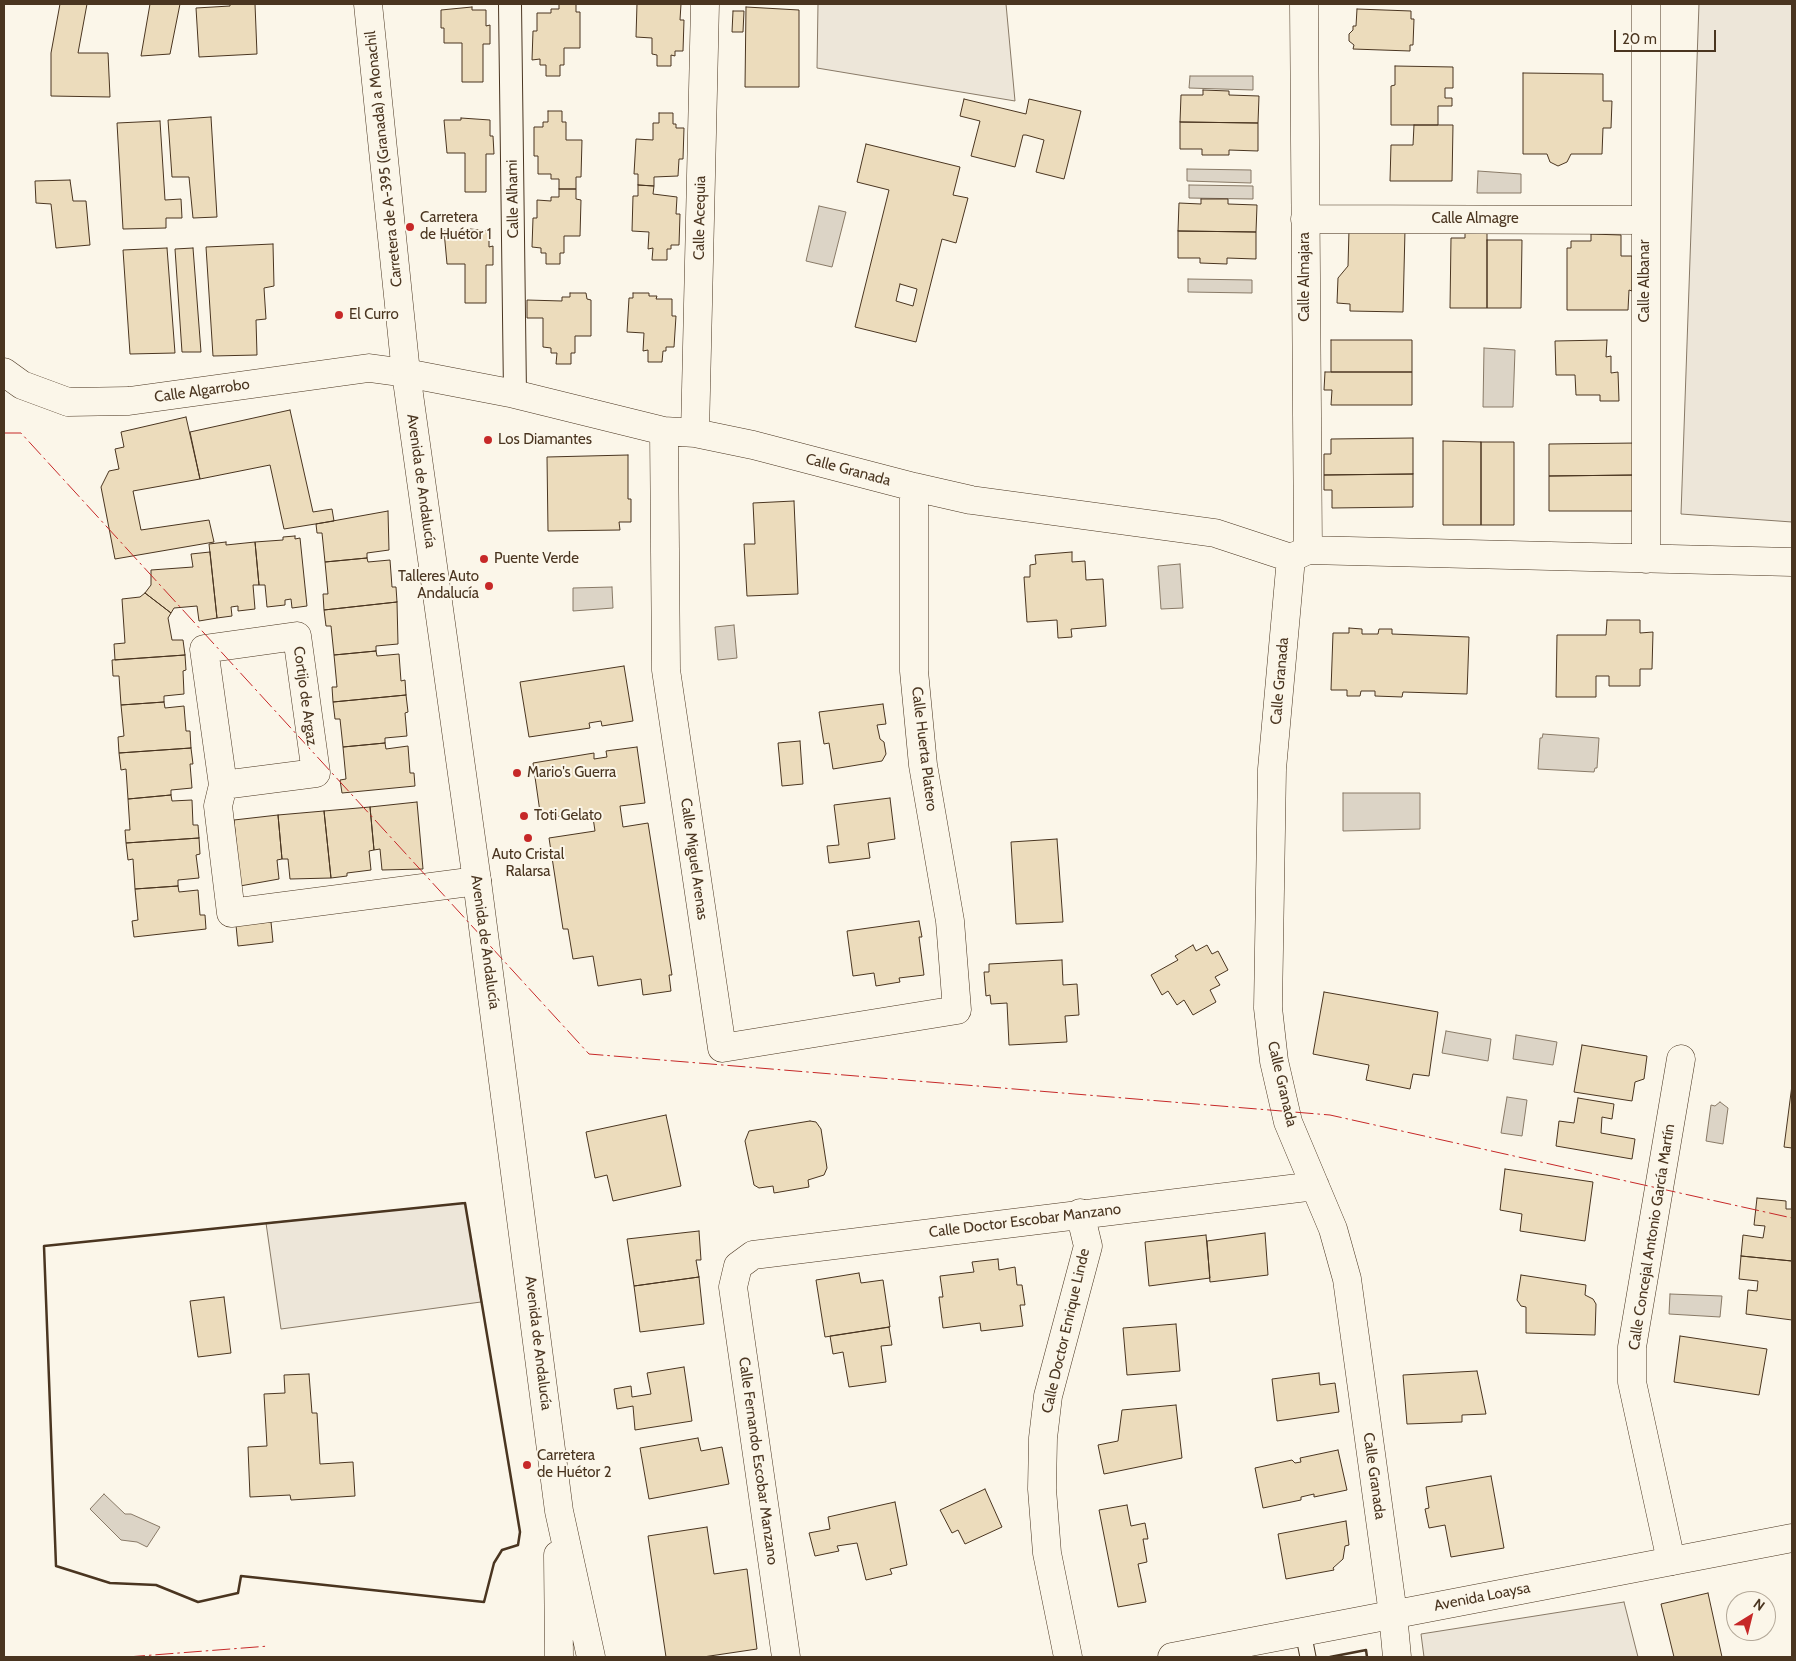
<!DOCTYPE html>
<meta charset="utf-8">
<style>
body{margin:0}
#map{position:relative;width:1796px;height:1661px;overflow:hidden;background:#fbf6e9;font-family:Cabin,sans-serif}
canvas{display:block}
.frame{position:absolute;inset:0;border:5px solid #4a3520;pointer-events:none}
.north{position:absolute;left:1726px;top:1591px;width:50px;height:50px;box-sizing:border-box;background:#fbf6e9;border:1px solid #b4a999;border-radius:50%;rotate:36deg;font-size:14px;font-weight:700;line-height:20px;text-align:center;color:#4a3520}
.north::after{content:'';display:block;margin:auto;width:18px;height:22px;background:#c62828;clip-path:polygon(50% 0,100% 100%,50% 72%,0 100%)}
.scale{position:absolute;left:1614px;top:30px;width:102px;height:22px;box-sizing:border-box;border:2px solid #4a3520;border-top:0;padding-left:6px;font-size:15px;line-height:18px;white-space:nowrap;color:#4a3520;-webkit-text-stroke:4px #fbf6e9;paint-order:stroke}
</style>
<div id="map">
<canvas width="1796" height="1661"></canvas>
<div class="frame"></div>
<div class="north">N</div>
<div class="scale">20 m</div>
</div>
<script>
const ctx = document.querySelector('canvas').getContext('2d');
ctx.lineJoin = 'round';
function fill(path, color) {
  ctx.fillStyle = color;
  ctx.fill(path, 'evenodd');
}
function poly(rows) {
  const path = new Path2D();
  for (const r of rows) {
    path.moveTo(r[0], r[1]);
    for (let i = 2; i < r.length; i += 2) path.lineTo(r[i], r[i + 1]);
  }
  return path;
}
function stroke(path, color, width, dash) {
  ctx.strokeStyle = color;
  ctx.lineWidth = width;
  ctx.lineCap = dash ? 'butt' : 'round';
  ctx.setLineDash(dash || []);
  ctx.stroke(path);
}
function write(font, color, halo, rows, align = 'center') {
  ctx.font = font + ' Cabin,sans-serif';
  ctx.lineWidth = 4;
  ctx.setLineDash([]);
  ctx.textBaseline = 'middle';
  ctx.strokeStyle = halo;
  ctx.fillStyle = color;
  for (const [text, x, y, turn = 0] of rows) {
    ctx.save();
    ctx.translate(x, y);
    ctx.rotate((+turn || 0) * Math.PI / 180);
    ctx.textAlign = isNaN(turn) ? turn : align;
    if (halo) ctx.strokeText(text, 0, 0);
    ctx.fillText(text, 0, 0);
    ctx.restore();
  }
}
const green = poly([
 [818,4,1006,4,1015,101,817,68,818,4],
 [1699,4,1792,4,1792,522,1681,514,1699,4],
 [465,1203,481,1302,281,1329,266,1223,465,1203],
 [1624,1602,1638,1657,1424,1657,1421,1634,1624,1602]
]);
const water = poly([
 [1190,76,1253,76,1253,90,1189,88,1190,76],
 [1187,169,1251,170,1251,183,1187,181,1187,169],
 [1478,171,1521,174,1521,193,1477,193,1478,171],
 [1189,185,1253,186,1253,199,1189,198,1189,185],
 [819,206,846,212,832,267,806,261,819,206],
 [1188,279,1252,280,1252,293,1188,292,1188,279],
 [1484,348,1515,350,1513,407,1483,407,1484,348],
 [1180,564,1183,608,1161,609,1158,566,1180,564],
 [612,587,613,608,573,611,573,588,612,587],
 [734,625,737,658,718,660,715,627,734,625],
 [1543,734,1599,738,1597,768,1595,768,1594,772,1538,769,1540,738,1542,738,1543,734],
 [1343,793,1420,793,1420,829,1343,831,1343,793],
 [1446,1031,1491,1039,1488,1061,1442,1053,1446,1031],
 [1516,1035,1557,1042,1553,1065,1513,1059,1516,1035],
 [1507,1097,1527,1100,1522,1136,1501,1133,1507,1097],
 [1720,1102,1728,1108,1723,1144,1706,1141,1711,1105,1715,1106,1720,1102],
 [1670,1294,1722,1296,1720,1317,1669,1314,1670,1294],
 [104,1494,125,1514,131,1514,160,1527,147,1547,137,1542,121,1540,90,1509,104,1494]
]);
const building = poly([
 [60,4,87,4,78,53,108,53,110,97,51,96,51,53,60,4],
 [150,4,180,4,170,54,141,56,150,4],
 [230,4,255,4,257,54,199,57,196,8,230,6,230,4],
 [559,4,576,4,576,12,580,12,580,48,564,48,564,65,560,65,560,76,546,76,546,65,540,65,540,59,532,60,533,31,537,31,537,13,551,13,551,9,559,9,559,4],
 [637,4,681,4,680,20,684,20,683,51,675,51,675,56,671,55,671,66,657,66,657,55,652,54,652,38,636,37,637,4],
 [472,7,472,10,486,10,486,26,490,25,490,44,483,44,483,82,462,82,462,43,444,43,444,28,441,28,441,10,472,7],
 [746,7,799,10,799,87,745,87,746,7],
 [1357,9,1411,11,1411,19,1414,19,1413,45,1410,45,1410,51,1353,49,1354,45,1349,41,1349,34,1353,30,1353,26,1356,26,1357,9],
 [733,11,744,11,743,32,732,32,733,11],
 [1395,66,1453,67,1453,88,1445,88,1445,98,1452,98,1452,106,1438,106,1438,125,1391,125,1391,86,1395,85,1395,66],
 [1523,73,1603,74,1603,101,1612,101,1611,128,1603,128,1602,154,1571,154,1567,162,1558,166,1550,162,1547,154,1523,154,1523,73],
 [1203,90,1229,91,1229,95,1259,96,1258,123,1180,122,1181,95,1203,95,1203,90],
 [964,99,1026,114,1029,99,1081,111,1064,179,1036,172,1044,140,1026,135,1023,135,1015,167,971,156,980,121,960,116,964,99],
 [548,111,562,111,562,122,566,122,566,140,582,140,581,177,576,177,576,189,559,189,559,179,551,179,551,174,538,174,538,156,534,156,534,127,543,127,543,122,548,122,548,111],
 [659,113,673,113,673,124,676,124,676,128,684,128,683,159,679,159,678,176,654,177,654,186,638,185,638,174,634,174,636,139,653,140,653,123,659,123,659,113],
 [211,117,217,217,193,218,189,177,172,177,168,120,211,117],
 [461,118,490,120,490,136,493,136,494,154,486,154,486,192,465,192,465,153,447,153,444,120,461,120,461,118],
 [160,121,165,200,181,199,182,218,166,218,166,228,123,229,117,123,160,121],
 [1180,122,1258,123,1258,151,1229,150,1229,155,1202,155,1202,149,1180,149,1180,122],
 [1414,125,1453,125,1452,181,1390,181,1391,145,1413,145,1414,125],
 [866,144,960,167,953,195,968,198,956,243,942,239,916,342,855,327,889,190,857,182,866,144],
 [900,284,917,289,913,306,896,301,900,284],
 [70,180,73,201,86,201,90,245,56,248,51,204,36,203,35,181,70,180],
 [638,185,654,186,653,194,677,197,676,214,680,214,679,245,671,245,671,249,667,249,667,260,652,260,653,248,648,249,649,232,632,231,633,196,638,196,638,185],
 [559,189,576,189,576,199,581,200,580,236,564,236,564,253,560,253,560,264,546,264,546,253,541,253,541,248,532,247,533,218,537,218,537,200,551,201,551,197,559,197,559,189],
 [1201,199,1228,199,1228,204,1257,205,1256,232,1178,231,1179,203,1201,204,1201,199],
 [461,228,489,231,489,247,493,246,493,265,486,265,486,303,465,303,465,264,447,264,444,231,460,231,461,228],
 [1349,230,1405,230,1403,312,1350,311,1350,304,1337,303,1338,278,1348,266,1349,230],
 [1465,230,1487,231,1487,308,1450,308,1451,238,1465,238,1465,230],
 [1178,231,1256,232,1256,259,1227,258,1227,264,1200,263,1200,258,1178,258,1178,231],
 [1591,234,1621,235,1621,256,1632,256,1632,291,1629,290,1628,310,1567,310,1567,248,1571,248,1571,241,1591,241,1591,234],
 [1487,240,1522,240,1521,308,1487,308,1487,240],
 [273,244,274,286,264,288,266,319,256,320,257,355,213,356,206,247,273,244],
 [167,248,175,353,130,354,123,250,167,248],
 [193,248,201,352,182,352,175,249,193,248],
 [570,293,586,293,587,299,591,300,591,336,575,336,575,353,571,353,571,364,556,364,557,353,551,353,551,348,543,347,543,318,527,318,527,300,562,301,562,297,570,297,570,293],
 [633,293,649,293,649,296,657,296,656,299,672,299,672,316,676,316,674,347,666,347,666,351,663,351,662,362,648,362,648,350,643,351,644,333,627,332,629,298,633,298,633,293],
 [1331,340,1412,340,1412,372,1331,372,1331,340],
 [1607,340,1606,357,1611,356,1611,373,1618,372,1619,401,1600,401,1600,395,1576,395,1575,375,1556,375,1555,341,1607,340],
 [1325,372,1412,372,1412,405,1331,405,1332,390,1324,390,1325,372],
 [290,410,313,512,332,509,334,521,284,529,270,465,200,479,190,432,290,410],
 [186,417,200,479,133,491,141,530,209,520,214,542,115,559,101,487,109,471,119,469,115,449,124,447,121,432,186,417],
 [1413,438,1413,474,1324,475,1324,454,1331,454,1331,439,1413,438],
 [1443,441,1481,442,1481,525,1443,525,1443,441],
 [1481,442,1514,442,1514,525,1481,525,1481,442],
 [1638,443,1637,475,1549,476,1549,444,1638,443],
 [628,455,628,499,631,499,631,522,619,522,620,530,548,531,547,457,628,455],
 [1413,474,1413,507,1332,508,1332,490,1324,490,1324,475,1413,474],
 [1637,475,1637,511,1549,511,1549,476,1637,475],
 [794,501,798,594,747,596,744,544,755,544,753,503,794,501],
 [388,511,389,550,367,553,367,558,325,562,322,533,317,533,316,524,388,511],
 [295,536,295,539,300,538,307,606,292,608,291,599,285,600,285,605,267,607,265,585,259,585,255,542,283,540,283,537,295,536],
 [226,542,226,545,255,542,259,585,253,585,255,609,238,611,238,606,231,607,232,616,217,618,209,544,226,542],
 [210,552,217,618,199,621,197,606,174,608,171,613,145,593,151,585,151,570,193,567,191,554,210,552],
 [1072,552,1072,562,1085,561,1086,580,1103,579,1106,626,1071,629,1072,637,1058,638,1057,620,1027,622,1024,577,1030,577,1030,565,1036,564,1035,555,1072,552],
 [367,558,368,562,390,560,392,587,396,587,397,602,324,610,323,594,328,594,325,562,367,558],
 [145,593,171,613,168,618,172,640,183,640,185,655,115,660,114,644,125,643,122,599,140,597,145,593],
 [397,602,398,644,376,646,376,651,334,655,331,626,326,626,324,610,397,602],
 [1607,620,1640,620,1640,633,1653,632,1652,669,1640,669,1640,686,1609,686,1609,676,1596,676,1596,697,1556,697,1557,635,1606,635,1607,620],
 [1349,628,1362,629,1362,634,1378,634,1379,629,1392,629,1392,634,1469,637,1467,694,1403,692,1402,697,1375,696,1375,691,1361,691,1360,696,1347,696,1347,690,1331,690,1333,633,1349,633,1349,628],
 [376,651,377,656,399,654,401,681,405,680,406,695,333,702,332,687,337,687,334,655,376,651],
 [185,655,186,670,183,671,184,694,164,696,164,702,121,705,119,676,113,676,112,660,185,655],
 [624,666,633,721,602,726,601,721,589,723,590,728,529,737,520,682,624,666],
 [406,695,408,712,405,713,407,736,385,738,385,743,343,747,340,719,335,719,333,702,406,695],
 [164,702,165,708,184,706,186,731,190,731,191,748,119,753,118,737,124,736,121,705,164,702],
 [883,704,886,724,877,725,880,739,884,742,886,754,882,761,833,769,829,743,824,744,819,712,883,704],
 [800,741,803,784,782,786,778,743,800,741],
 [385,743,386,749,408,746,410,773,414,773,415,786,342,793,340,780,346,779,343,747,385,743],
 [637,747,645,803,620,806,623,827,648,823,672,975,669,975,671,991,643,995,641,979,598,986,593,956,573,959,568,929,563,929,549,838,595,831,592,811,541,819,533,763,594,753,594,759,607,757,606,751,637,747],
 [191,748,193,764,190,764,192,788,171,790,171,795,128,799,126,769,121,770,119,753,191,748],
 [171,795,172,801,192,800,193,825,198,825,199,838,126,843,125,830,130,830,128,799,171,795],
 [890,798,895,839,868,843,870,858,829,863,827,846,839,845,834,805,890,798],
 [417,802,423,869,382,870,380,849,374,850,370,807,417,802],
 [370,807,374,850,369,851,371,870,347,873,347,876,331,878,324,811,370,807],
 [324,811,331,878,290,879,288,859,282,859,278,815,324,811],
 [278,815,282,859,277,860,279,879,240,886,234,820,278,815],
 [199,838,200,854,196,855,199,878,178,880,178,886,135,889,133,859,128,860,126,843,199,838],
 [1057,839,1063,922,1016,924,1011,842,1057,839],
 [178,886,179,892,198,890,200,915,205,915,206,929,134,937,132,921,138,920,135,889,178,886],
 [919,921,922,937,919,937,924,975,899,978,900,982,876,986,874,973,853,976,847,931,919,921],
 [271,922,273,942,238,946,236,925,271,922],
 [1193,945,1196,951,1207,945,1212,954,1218,951,1228,970,1215,977,1220,985,1210,990,1216,1002,1193,1015,1184,1000,1177,1005,1168,991,1162,995,1151,975,1178,960,1175,956,1193,945],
 [1062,960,1063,985,1077,984,1079,1015,1065,1016,1067,1042,1009,1045,1007,1003,991,1004,990,995,986,996,984,972,989,972,989,964,1062,960],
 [1324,992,1438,1012,1429,1076,1413,1074,1410,1089,1366,1080,1369,1065,1313,1054,1324,992],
 [1582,1045,1647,1056,1644,1079,1635,1082,1632,1101,1574,1092,1582,1045],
 [1792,1085,1792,1148,1784,1147,1792,1085],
 [1578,1098,1614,1104,1612,1119,1602,1117,1601,1133,1635,1139,1632,1159,1556,1146,1559,1121,1574,1123,1578,1098],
 [666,1115,681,1186,613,1201,607,1175,595,1178,586,1132,666,1115],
 [810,1121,816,1122,821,1129,827,1168,824,1175,808,1180,809,1187,774,1193,773,1186,759,1188,754,1185,745,1141,749,1131,810,1121],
 [1505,1169,1593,1182,1585,1241,1520,1231,1522,1214,1500,1210,1505,1169],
 [1757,1198,1786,1201,1786,1209,1792,1209,1792,1261,1741,1256,1743,1235,1763,1238,1765,1226,1754,1225,1757,1198],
 [699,1231,701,1260,696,1260,699,1277,634,1286,627,1239,699,1231],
 [1265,1233,1268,1275,1210,1282,1207,1241,1265,1233],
 [1206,1235,1210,1278,1149,1286,1145,1242,1206,1235],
 [1741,1256,1792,1261,1792,1320,1746,1314,1748,1290,1757,1291,1758,1281,1739,1279,1741,1256],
 [998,1259,999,1270,1015,1267,1017,1285,1022,1285,1025,1305,1020,1305,1023,1326,981,1331,980,1323,943,1328,939,1297,943,1297,940,1276,974,1272,972,1262,998,1259],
 [859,1273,861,1283,883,1280,890,1327,825,1337,816,1280,859,1273],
 [1521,1275,1586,1285,1585,1295,1593,1299,1596,1304,1595,1335,1526,1333,1526,1307,1521,1306,1517,1300,1521,1275],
 [699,1277,704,1324,640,1332,634,1286,699,1277],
 [224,1297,231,1353,198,1357,190,1301,224,1297],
 [1176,1324,1180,1371,1127,1375,1123,1328,1176,1324],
 [889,1327,892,1345,881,1346,886,1382,849,1387,843,1352,833,1354,830,1336,889,1327],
 [1680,1336,1767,1349,1759,1395,1674,1382,1680,1336],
 [684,1367,692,1421,635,1430,633,1406,617,1409,614,1389,631,1386,632,1397,651,1394,647,1373,684,1367],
 [1477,1371,1486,1414,1462,1415,1462,1422,1407,1424,1403,1375,1477,1371],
 [1319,1373,1320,1385,1335,1383,1339,1412,1277,1421,1272,1379,1319,1373],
 [309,1374,312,1413,317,1413,320,1464,353,1462,355,1496,291,1500,290,1495,250,1497,248,1447,267,1446,264,1394,285,1393,284,1375,309,1374],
 [1176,1405,1182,1458,1104,1474,1098,1445,1118,1441,1122,1410,1176,1405],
 [698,1438,701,1451,722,1447,729,1484,649,1499,640,1448,698,1438],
 [1338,1450,1347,1490,1314,1497,1314,1494,1301,1497,1301,1500,1263,1508,1255,1468,1292,1460,1295,1463,1301,1462,1300,1458,1338,1450],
 [1491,1476,1504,1548,1451,1557,1445,1525,1429,1528,1425,1509,1429,1508,1426,1487,1491,1476],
 [985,1489,1002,1527,965,1544,958,1530,952,1533,940,1510,985,1489],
 [895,1502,907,1565,890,1569,892,1574,866,1580,857,1543,837,1546,839,1551,815,1556,809,1533,830,1529,828,1517,895,1502],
 [1127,1505,1131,1526,1145,1523,1148,1539,1143,1539,1147,1562,1138,1564,1146,1602,1118,1607,1099,1510,1127,1505],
 [1346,1521,1349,1545,1345,1546,1343,1559,1333,1568,1334,1570,1286,1579,1278,1534,1346,1521],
 [707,1527,714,1574,747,1569,757,1649,703,1657,666,1657,648,1536,707,1527],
 [1708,1593,1722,1657,1674,1657,1661,1604,1708,1593]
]);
const service = poly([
 [1303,1632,1308,1657]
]);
const pedestrian = poly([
 [510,4,515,394]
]);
const minor = poly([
 [1304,4,1308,550],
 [1305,219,1645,220],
 [4,372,22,385,68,402,129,401,369,368,406,373,510,393,664,431,695,433,753,445,914,487,971,500,1215,533,1291,558,1308,550,1792,562],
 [664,431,666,670,722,1048,957,1010,950,921,923,765,914,671,914,487],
 [695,433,705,4],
 [1291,558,1272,769,1268,1008,1274,1061,1288,1122,1333,1229,1347,1279,1393,1614],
 [1646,559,1646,4],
 [223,785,316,773,297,636,204,649,223,785,218,806,231,913,477,881],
 [1671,1561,1632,1382,1632,1347,1681,1059],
 [786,1657,733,1287,738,1266,753,1255,1315,1186],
 [1068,1657,1047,1553,1042,1489,1043,1438,1048,1396,1088,1246,1080,1213]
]);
const tertiary = poly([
 [368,4,406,373,477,881,559,1511,591,1657],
 [558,1555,559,1657],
 [1393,1614,1397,1657],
 [1172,1657,1792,1538]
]);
const wall = poly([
 [465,1203,520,1532,518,1545,502,1550,494,1563,484,1602,241,1576,238,1593,198,1602,156,1585,110,1583,56,1566,44,1246,465,1203],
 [1330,1657,1366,1650,1367,1657]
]);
const power = poly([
 [4,433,21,433,589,1054,1330,1115,1792,1218],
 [127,1657,269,1646]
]);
const markers = [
 [410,227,5,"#c62828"],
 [339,315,5,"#c62828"],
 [488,440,5,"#c62828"],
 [484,559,5,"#c62828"],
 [489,586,5,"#c62828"],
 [517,773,5,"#c62828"],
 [524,816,5,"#c62828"],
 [528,838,5,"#c62828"],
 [527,1465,5,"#c62828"]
];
const streetNames = [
 ["Carretera de A-395 (Granada) a Monachil",384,159,-96],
 ["Calle Alhami",513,199,-91],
 ["Calle Acequia",700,218,-89],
 ["Calle Almagre",1475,219],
 ["Calle Almajara",1305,277,-90],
 ["Calle Albanar",1645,281,-90],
 ["Calle Algarrobo",202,391,-8],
 ["Calle Granada",848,470,15],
 ["Avenida de Andalucía",421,481,82],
 ["Calle Granada",1280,681,-85],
 ["Cortijo de Argaz",305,696,82],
 ["Calle Huerta Platero",924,749,83],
 ["Calle Miguel Arenas",694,859,82],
 ["Avenida de Andalucía",485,942,82],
 ["Calle Granada",1282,1084,77],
 ["Calle Doctor Escobar Manzano",1025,1221,-7],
 ["Calle Concejal Antonio García Martín",1652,1237,-81],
 ["Calle Doctor Enrique Linde",1066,1331,-77],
 ["Avenida de Andalucía",538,1343,83],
 ["Calle Fernando Escobar Manzano",758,1461,82],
 ["Calle Granada",1374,1476,82],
 ["Avenida Loaysa",1482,1597,-11]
];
const poiNames = [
 ["Carretera",420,218],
 ["de Huétor 1",420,235],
 ["El Curro",349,315],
 ["Los Diamantes",498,440],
 ["Puente Verde",494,559],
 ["Talleres Auto",479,577,"right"],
 ["Andalucía",479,594,"right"],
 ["Mario's Guerra",527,773],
 ["Toti Gelato",534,816],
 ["Auto Cristal",528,855,"center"],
 ["Ralarsa",528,872,"center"],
 ["Carretera",537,1456],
 ["de Huétor 2",537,1473]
];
fill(green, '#ede6d9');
stroke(green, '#887966', 1);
fill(water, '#dcd4c6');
stroke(water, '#887966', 1);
fill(building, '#ecdcbc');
stroke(building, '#4a3520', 1);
stroke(service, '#4a3520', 17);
stroke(pedestrian, '#4a3520', 24);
stroke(minor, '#4a3520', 29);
stroke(tertiary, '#4a3520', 29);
stroke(service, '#fbf6e9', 15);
stroke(pedestrian, '#fbf6e9', 22);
stroke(minor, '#fbf6e9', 28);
stroke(tertiary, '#fbf6e9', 28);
stroke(wall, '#4a3520', 2.5);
stroke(power, '#c62828', 1, [18, 4, 2.5, 4]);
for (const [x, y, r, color] of markers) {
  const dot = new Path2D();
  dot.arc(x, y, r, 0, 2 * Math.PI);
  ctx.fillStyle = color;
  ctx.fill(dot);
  stroke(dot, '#fbf6e9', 2);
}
write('15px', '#4a3520', '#fbf6e9', streetNames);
write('15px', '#4a3520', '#fbf6e9', poiNames, 'left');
</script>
